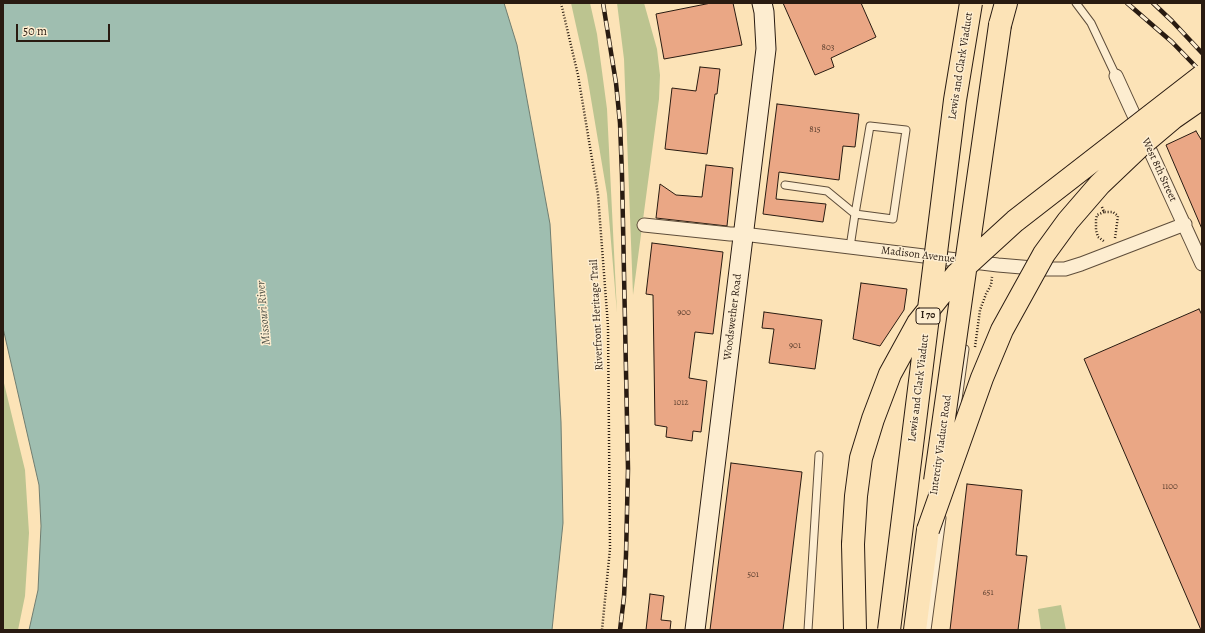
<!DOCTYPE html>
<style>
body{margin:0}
#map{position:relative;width:1205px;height:633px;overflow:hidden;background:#fce3b7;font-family:Alegreya,serif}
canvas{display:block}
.frame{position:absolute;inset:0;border:4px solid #291b11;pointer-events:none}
.scale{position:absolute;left:16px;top:24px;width:94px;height:18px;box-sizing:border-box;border:2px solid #291b11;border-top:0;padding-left:5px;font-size:12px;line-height:14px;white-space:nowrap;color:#291b11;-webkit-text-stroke:3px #fdedd0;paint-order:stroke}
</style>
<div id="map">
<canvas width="1205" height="633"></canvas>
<div class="frame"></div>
<div class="scale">50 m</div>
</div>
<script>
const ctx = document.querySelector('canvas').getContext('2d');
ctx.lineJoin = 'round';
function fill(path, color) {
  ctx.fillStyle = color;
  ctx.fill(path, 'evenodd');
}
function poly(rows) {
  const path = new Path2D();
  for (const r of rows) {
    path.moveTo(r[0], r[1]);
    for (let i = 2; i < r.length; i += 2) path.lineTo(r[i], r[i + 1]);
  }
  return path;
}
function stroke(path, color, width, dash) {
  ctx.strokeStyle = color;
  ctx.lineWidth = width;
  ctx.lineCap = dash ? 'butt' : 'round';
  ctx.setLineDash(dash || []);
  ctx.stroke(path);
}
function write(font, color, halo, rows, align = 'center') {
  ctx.font = font + ' Alegreya,serif';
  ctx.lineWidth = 3;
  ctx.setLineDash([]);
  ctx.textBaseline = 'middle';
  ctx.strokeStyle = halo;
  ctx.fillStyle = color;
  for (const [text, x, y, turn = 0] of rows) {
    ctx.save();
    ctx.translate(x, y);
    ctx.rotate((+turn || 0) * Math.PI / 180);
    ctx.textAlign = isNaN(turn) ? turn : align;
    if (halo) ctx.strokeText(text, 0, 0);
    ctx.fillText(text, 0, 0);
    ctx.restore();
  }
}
const green = poly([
 [571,3,590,3,597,34,607,109,617,313,607,194,587,75],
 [617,3,644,3,657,49,660,75,659,99,633,295,624,59],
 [3,379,25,470,29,533,25,596,18,630,3,630],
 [1061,605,1066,630,1041,630,1038,609]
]);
const water = poly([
 [3,3,504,3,517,45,550,224,561,422,563,523,552,630,29,630,38,590,41,526,39,485,3,328,3,3]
]);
const building = poly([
 [711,3,733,3,742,45,664,59,656,14,711,3],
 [783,3,861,3,876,37,831,58,834,67,815,75,783,3],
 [700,67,720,69,717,94,715,94,707,154,665,149,672,88,696,91,700,67],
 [777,104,859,114,855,147,843,146,839,180,779,172,776,199,826,204,823,222,763,214,777,104],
 [1196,131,1202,141,1202,229,1166,145,1196,131],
 [706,165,733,168,727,226,656,218,660,184,676,195,702,197,706,165],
 [652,243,723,252,713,334,695,332,689,378,707,381,701,432,693,431,692,441,666,437,667,427,655,425,653,295,646,294,652,243],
 [861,283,907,289,904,310,880,346,853,339,861,283],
 [1199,309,1202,315,1202,630,1201,630,1084,359,1199,309],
 [764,312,822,320,815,369,769,363,774,329,762,328,764,312],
 [731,463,802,472,783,630,710,630,731,463],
 [967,484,1022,490,1016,555,1027,556,1018,630,950,630,967,484],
 [650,594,664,596,661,620,671,621,670,630,646,630,650,594]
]);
const path = poly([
 [561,3,578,75,598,195,608,326,610,549,602,630],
 [1102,207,1104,212,1113,212,1118,216,1115,238],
 [1104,212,1097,215,1096,220,1096,230,1098,237,1105,242],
 [975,347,980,310,986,294,991,285,992,277]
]);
const lane = poly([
 [1076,3,1091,23,1116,76],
 [785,185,827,191,855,214,870,126,906,130,893,219,855,214,850,247],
 [954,428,965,349],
 [808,630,819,455],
 [927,630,942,518]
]);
const street = poly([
 [1116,76,1202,264],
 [644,225,730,234,743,234,998,265,1045,269,1065,269,1081,264,1185,224]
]);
const secondary = poly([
 [695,630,766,49,764,12,762,3]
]);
const highway = poly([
 [1000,25,1006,3],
 [853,544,855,630],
 [915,630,928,530]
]);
const rail = poly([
 [603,3,616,83,620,123,622,175,628,469,626,555,624,597,620,630],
 [1127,3,1172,42,1202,73],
 [1153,3,1172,21,1202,53]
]);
const highwayBridge = poly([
 [935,481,1000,25],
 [928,530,982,378,1002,330,1044,254,1068,221,1100,184,1141,145,1173,118,1202,98],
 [853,544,856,496,861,458,873,419,890,374,918,323,957,274,1015,221,1202,76],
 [889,630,955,100,971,3]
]);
const numberNames = [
 ["803",828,48],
 ["815",815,130],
 ["900",684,313],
 ["901",795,346],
 ["1012",681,403],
 ["1100",1170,487],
 ["501",753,575],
 ["651",988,593]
];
const shields = [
 [928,316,24]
];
const shieldNames = [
 ["I 70",928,316]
];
const streetNames = [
 ["Lewis and Clark Viaduct",961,66,-81],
 ["West 8th Street",1159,170,65],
 ["Madison Avenue",918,255,7],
 ["Riverfront Heritage Trail",597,315,-93],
 ["Woodswether Road",733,317,-83],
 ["Lewis and Clark Viaduct",919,388,-83],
 ["Intercity Viaduct Road",941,445,-82]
];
const waterNames = [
 ["Missouri River",264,313,-95]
];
fill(green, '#bcc490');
fill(water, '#9fbeb0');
stroke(water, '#707d70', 1);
fill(building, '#eaa785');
stroke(building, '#291b11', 1);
stroke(lane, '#5e4d3a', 9);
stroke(street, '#5e4d3a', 15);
stroke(secondary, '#291b11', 21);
stroke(highway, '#291b11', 24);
stroke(path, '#291b11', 2.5, [1, 2]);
stroke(lane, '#fdedd0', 7);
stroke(street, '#fdedd0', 13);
stroke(secondary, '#fdedd0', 19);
stroke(highway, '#fce3b7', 22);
stroke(rail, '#291b11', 4.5);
stroke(rail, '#fdedd0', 3, [9]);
stroke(highwayBridge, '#291b11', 24, []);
stroke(highwayBridge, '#fce3b7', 22);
write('9px', '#593e2e', null, numberNames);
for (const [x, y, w] of shields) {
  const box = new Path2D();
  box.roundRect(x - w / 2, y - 8, w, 16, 3);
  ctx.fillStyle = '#fdedd0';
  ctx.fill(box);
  stroke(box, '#291b11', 1);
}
write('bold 10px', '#291b11', null, shieldNames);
write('11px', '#291b11', '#fdedd0', streetNames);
write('italic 12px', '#525449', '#fdedd0', waterNames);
</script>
